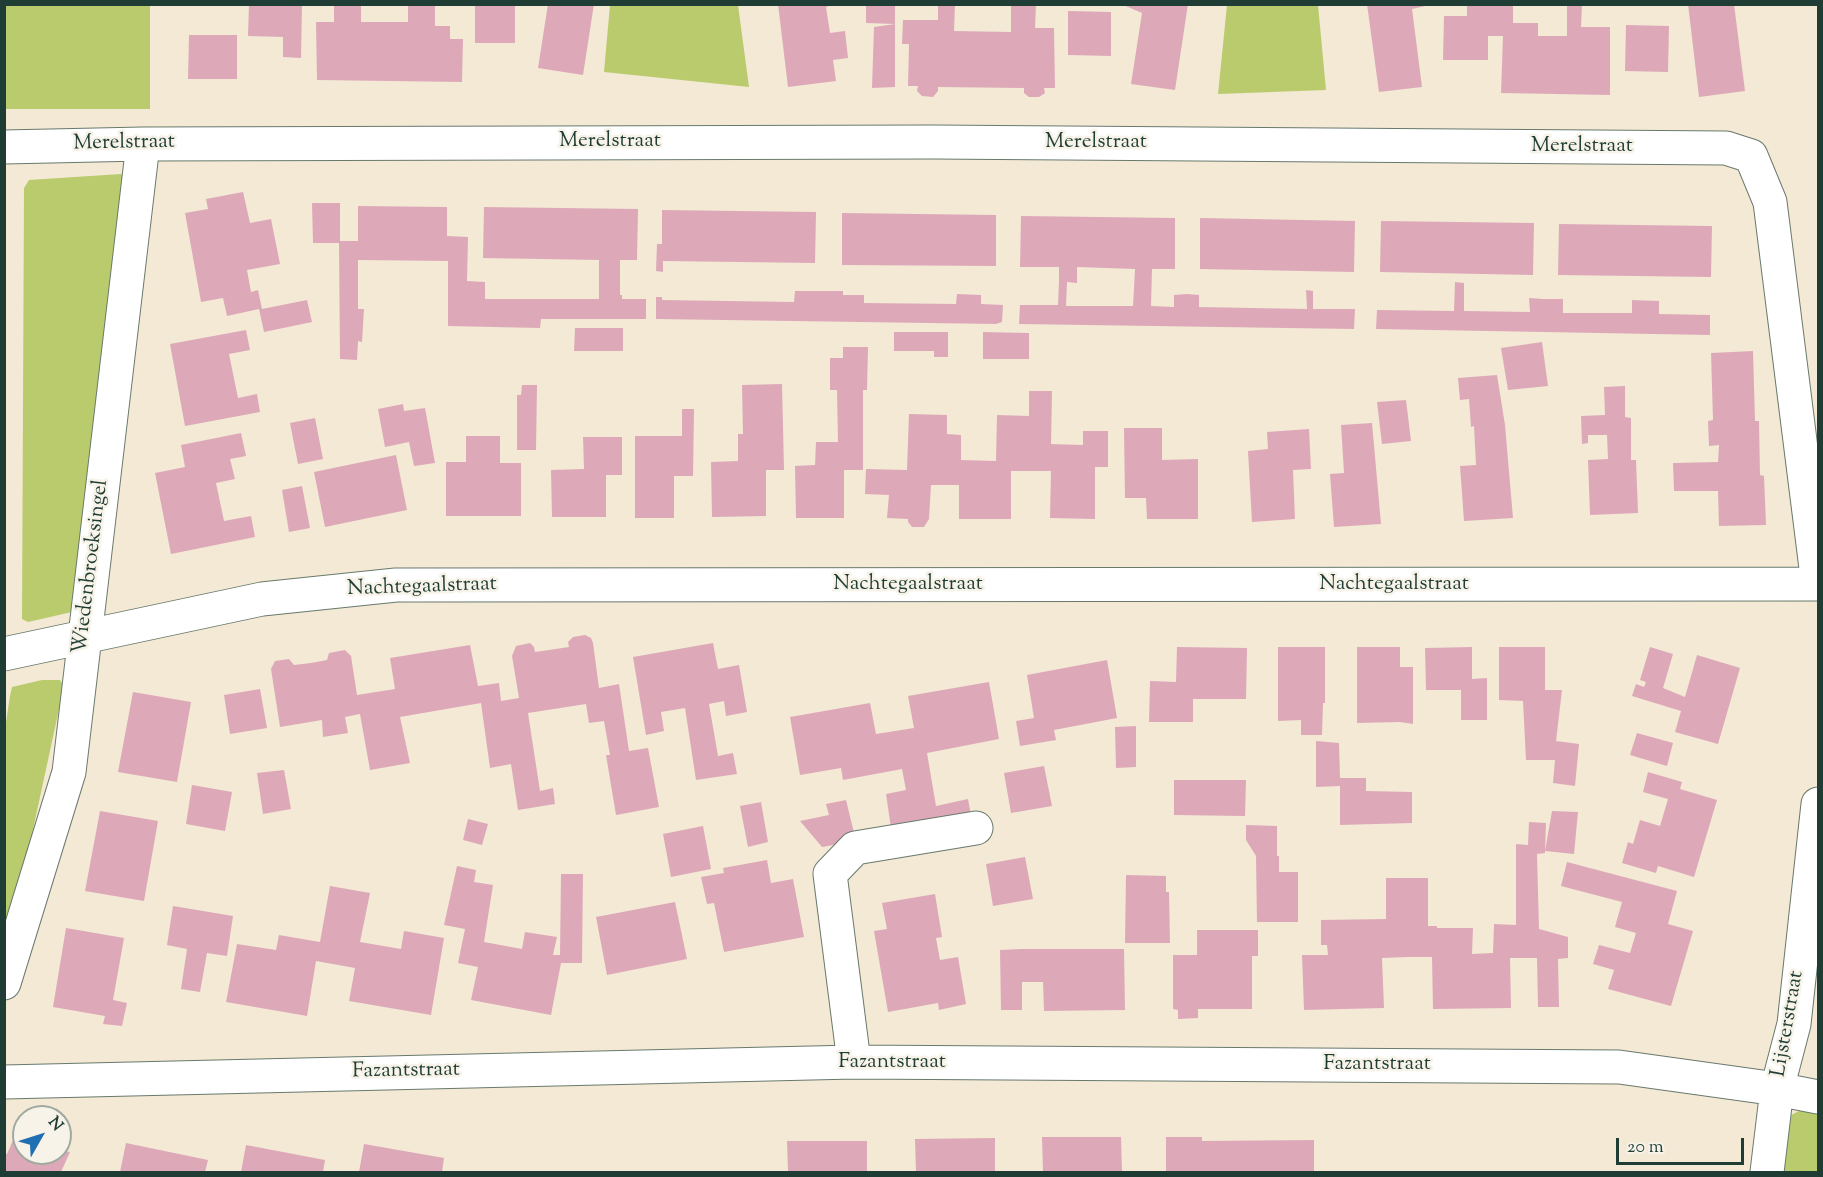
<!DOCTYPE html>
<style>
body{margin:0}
#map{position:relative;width:1823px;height:1177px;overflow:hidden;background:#f3e9d5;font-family:"Sorts Mill Goudy",serif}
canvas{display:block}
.frame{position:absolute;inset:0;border:6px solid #1f3d34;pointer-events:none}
.north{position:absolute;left:12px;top:1105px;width:60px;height:60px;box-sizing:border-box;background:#f7f3e8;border:2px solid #a1aaa0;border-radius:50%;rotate:51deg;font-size:16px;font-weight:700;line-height:24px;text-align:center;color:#1f3d34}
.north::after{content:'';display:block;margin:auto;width:21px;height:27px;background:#1f6fb2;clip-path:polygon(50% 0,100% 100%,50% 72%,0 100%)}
.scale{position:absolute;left:1616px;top:1138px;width:128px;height:27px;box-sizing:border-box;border:3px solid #1f3d34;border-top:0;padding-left:8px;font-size:18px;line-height:21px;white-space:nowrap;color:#1f3d34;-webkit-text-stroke:4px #f7f3e8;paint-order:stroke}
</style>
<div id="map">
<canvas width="1823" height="1177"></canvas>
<div class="frame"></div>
<div class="north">N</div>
<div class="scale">20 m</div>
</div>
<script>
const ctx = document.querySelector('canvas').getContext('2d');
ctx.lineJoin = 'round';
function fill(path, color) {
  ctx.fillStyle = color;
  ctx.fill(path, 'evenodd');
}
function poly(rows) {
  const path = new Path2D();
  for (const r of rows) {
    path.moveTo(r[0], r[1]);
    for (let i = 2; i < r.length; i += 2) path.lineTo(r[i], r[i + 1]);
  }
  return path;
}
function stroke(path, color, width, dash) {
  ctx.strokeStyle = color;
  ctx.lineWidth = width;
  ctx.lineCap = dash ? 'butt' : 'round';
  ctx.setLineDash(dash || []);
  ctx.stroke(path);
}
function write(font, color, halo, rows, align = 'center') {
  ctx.font = font + ' "Sorts Mill Goudy",serif';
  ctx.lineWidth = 5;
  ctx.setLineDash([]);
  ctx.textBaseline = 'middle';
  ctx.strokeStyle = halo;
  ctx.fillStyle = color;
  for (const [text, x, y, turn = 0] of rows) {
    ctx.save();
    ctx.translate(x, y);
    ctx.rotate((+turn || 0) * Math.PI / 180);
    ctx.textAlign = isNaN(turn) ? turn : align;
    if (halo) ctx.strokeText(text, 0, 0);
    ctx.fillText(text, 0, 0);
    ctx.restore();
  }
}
const green = poly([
 [4,5,150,5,150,109,5,109],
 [610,5,738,5,749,87,604,72],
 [1227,5,1318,5,1326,90,1218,94],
 [121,174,135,186,72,612,28,622,22,619,24,188,29,180],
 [42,680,60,680,64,686,5,959,4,735,10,696,12,687],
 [1801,1110,1818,1113,1818,1172,1781,1172,1791,1115]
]);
const building = poly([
 [249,4,302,4,301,58,283,57,283,37,248,36],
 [334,4,361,4,361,22,408,22,408,4,435,4,435,26,450,26,450,39,463,39,462,82,317,80,316,22,334,22],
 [475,4,515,4,515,43,475,43],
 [548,4,594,4,583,75,538,68],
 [778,4,835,4,826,7,830,33,845,31,848,58,833,60,836,81,788,87],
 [866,4,895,4,895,24,866,23],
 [938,4,955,4,954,31,1011,32,1011,4,1036,4,1035,28,1054,28,1055,88,1044,88,1045,93,1039,97,1029,97,1024,93,1024,88,938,87,938,91,933,97,922,96,917,91,918,86,908,86,909,44,902,44,903,20,938,20],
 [1121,4,1188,4,1175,90,1131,84,1142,13],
 [1367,4,1434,4,1412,9,1422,87,1379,92],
 [1467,4,1513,4,1513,23,1538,23,1538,36,1567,36,1567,4,1582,4,1581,27,1610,27,1610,95,1501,93,1503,36,1488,36,1488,60,1443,60,1444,16,1467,16],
 [1688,4,1734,4,1745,91,1699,97],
 [1068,11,1111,12,1111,56,1068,55],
 [895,24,895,87,872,88,874,27],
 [1626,25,1669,26,1668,72,1625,71],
 [189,35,237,35,237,79,188,79],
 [243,192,250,223,271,219,280,264,247,270,251,292,258,290,262,309,307,300,312,322,264,332,259,309,227,316,223,298,201,302,185,213,208,209,206,199],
 [312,203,340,203,340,241,358,241,358,206,447,207,447,236,468,237,467,281,485,282,485,299,599,299,599,260,483,258,484,207,638,209,637,260,620,260,620,295,622,295,622,299,646,299,646,319,541,319,540,328,448,326,448,261,358,260,358,309,364,309,362,342,358,341,357,360,340,359,339,243,313,243],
 [662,210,816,212,815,263,663,261,663,272,656,271,657,244,662,244],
 [842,213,996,215,996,266,842,265],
 [1021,216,1175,218,1175,269,1152,269,1151,306,1174,307,1174,295,1187,294,1199,295,1199,307,1307,309,1306,290,1313,291,1313,309,1355,309,1354,329,1019,324,1020,305,1058,305,1059,282,1059,267,1020,267],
 [1077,267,1135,269,1133,306,1066,306,1067,282,1077,283],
 [1200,218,1355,221,1354,272,1200,269],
 [1381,221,1534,223,1533,275,1380,272],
 [1559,224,1712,226,1711,277,1558,275],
 [1455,282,1464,283,1464,311,1530,312,1529,298,1543,299,1563,299,1563,313,1632,313,1632,300,1659,301,1659,314,1710,315,1710,335,1376,329,1377,310,1454,311],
 [795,291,843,291,843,295,864,295,864,303,956,304,957,294,981,295,981,304,1003,305,1002,322,996,324,656,319,656,297,662,297,662,300,794,302],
 [575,328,623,328,623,351,574,351],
 [246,330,250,350,229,354,238,398,257,394,260,412,185,426,170,344],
 [894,332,948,332,948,357,934,357,934,351,894,351],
 [983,332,1029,333,1029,359,983,359],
 [1542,342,1548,386,1508,390,1501,348],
 [843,347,868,347,867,390,863,390,863,470,844,470,844,518,796,518,795,466,815,465,816,442,838,442,837,390,830,390,830,358,843,358],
 [1753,351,1755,421,1759,421,1760,475,1764,476,1766,525,1719,526,1718,491,1674,491,1673,463,1718,462,1719,445,1709,446,1708,421,1713,420,1711,353],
 [1497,375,1505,425,1513,518,1464,521,1460,466,1476,465,1474,426,1471,427,1469,399,1460,400,1458,378],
 [782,384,784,470,766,470,766,516,712,517,711,462,738,461,738,434,743,434,742,385],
 [522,385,537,385,536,450,517,450,517,395,521,395],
 [1625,386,1625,417,1631,418,1631,460,1636,460,1638,513,1590,515,1588,460,1608,459,1607,435,1588,435,1588,443,1582,444,1581,416,1605,415,1604,387],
 [1029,391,1052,391,1051,444,1083,445,1083,431,1108,431,1108,467,1095,467,1095,519,1050,518,1051,471,1011,471,1011,519,959,519,959,485,931,485,929,519,924,527,912,527,908,522,908,519,887,518,889,495,865,494,866,469,907,470,909,414,947,415,947,434,961,435,961,460,996,461,997,415,1029,416],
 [1406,400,1411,441,1382,444,1377,402],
 [403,404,404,411,425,408,435,463,414,466,409,442,385,447,378,409],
 [682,409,694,409,693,476,674,476,674,518,635,518,635,436,682,436],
 [315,418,323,459,298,464,290,423],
 [1372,423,1381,524,1334,527,1330,474,1344,473,1341,425],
 [1124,428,1162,428,1162,460,1198,459,1198,519,1147,519,1146,498,1125,498],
 [1309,429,1311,469,1293,470,1295,519,1252,522,1248,451,1268,449,1267,432],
 [241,433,246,456,230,459,235,479,216,483,224,521,251,516,255,537,171,554,155,473,185,467,181,445],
 [466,436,500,436,500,463,521,463,521,516,446,516,446,462,466,462],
 [583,437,622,437,622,475,606,475,606,517,552,517,551,470,584,469],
 [396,455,407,510,325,527,314,472],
 [302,486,310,528,289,532,282,490],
 [585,635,591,638,593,643,599,688,619,684,629,751,648,748,659,807,616,815,606,755,610,755,604,721,589,723,586,704,528,713,540,791,553,788,555,804,518,810,511,764,490,768,481,703,400,717,410,763,370,770,360,714,345,717,348,733,323,737,322,720,280,727,271,669,275,661,289,659,294,665,311,663,327,660,329,653,345,650,351,656,357,695,395,689,390,658,470,645,478,686,499,683,501,701,519,698,512,656,516,646,530,643,534,647,535,652,569,647,568,642,573,637],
 [713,643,718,669,739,665,747,712,726,716,724,701,709,704,718,756,733,753,737,774,696,780,685,708,661,712,664,731,646,735,633,657],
 [1177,647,1247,648,1246,699,1193,699,1193,722,1149,722,1150,681,1176,682],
 [1278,647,1325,647,1325,703,1323,703,1322,735,1301,735,1301,720,1278,721],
 [1357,647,1400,647,1400,667,1413,667,1413,724,1400,722,1357,723],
 [1472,647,1472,679,1487,678,1487,720,1461,720,1461,690,1426,690,1425,648],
 [1499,647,1545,647,1545,690,1562,690,1556,741,1579,744,1575,786,1553,783,1555,760,1526,760,1523,701,1499,700],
 [1650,647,1673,654,1663,688,1685,697,1697,655,1740,668,1718,744,1675,732,1681,711,1632,696,1636,684,1644,687,1646,682,1640,680],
 [1107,660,1117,718,1054,730,1056,740,1020,746,1016,721,1034,718,1027,675],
 [989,682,999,739,927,753,936,806,968,799,972,820,892,835,886,794,906,790,902,769,843,780,841,768,800,775,790,717,870,703,876,734,914,728,908,696],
 [260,689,267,728,230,734,224,695],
 [133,692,191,702,177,782,118,772],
 [1136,726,1136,767,1116,768,1115,727],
 [1637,733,1673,743,1667,766,1630,755],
 [1316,741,1339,743,1340,778,1366,778,1366,791,1412,792,1412,823,1340,825,1340,786,1316,787],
 [1044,766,1052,806,1011,813,1004,773],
 [284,770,291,809,263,814,257,773],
 [1648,772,1682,782,1680,789,1717,800,1694,877,1658,866,1656,873,1622,863,1628,842,1633,844,1640,820,1660,826,1668,799,1643,792],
 [1174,780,1246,780,1245,816,1174,815],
 [192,785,232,792,225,831,186,824],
 [846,800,856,841,822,847,800,821,829,815,826,804],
 [761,802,768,842,748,847,740,806],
 [100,811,158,821,144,901,85,891],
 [1552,811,1578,812,1574,854,1545,851,1545,853,1537,854,1539,929,1568,937,1568,958,1558,959,1559,1007,1538,1007,1537,958,1510,958,1511,1008,1433,1009,1432,957,1407,957,1382,958,1384,1008,1304,1010,1302,955,1328,955,1327,945,1321,945,1321,920,1386,919,1386,878,1428,878,1428,926,1437,926,1437,928,1473,928,1472,954,1493,953,1494,924,1516,925,1516,844,1528,845,1529,822,1546,823,1545,851],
 [468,819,488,824,482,845,463,840],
 [1246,825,1277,826,1277,856,1279,856,1279,872,1298,872,1298,922,1257,922,1256,856,1246,840],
 [703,826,711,869,671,877,663,834],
 [1025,857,1033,899,993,906,986,864],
 [767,860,771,883,793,879,804,937,724,952,714,903,707,904,701,877,724,873,723,868],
 [1567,862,1677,891,1668,924,1693,931,1671,1006,1608,989,1614,970,1593,964,1599,945,1630,953,1636,933,1615,927,1622,902,1561,886],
 [457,866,476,870,474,882,493,885,484,942,522,949,525,932,557,937,553,955,560,955,561,874,583,874,582,963,561,963,551,1015,471,1000,478,967,458,963,465,929,444,925],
 [1126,875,1166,876,1166,892,1169,892,1170,943,1125,943],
 [330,886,370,893,360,942,401,949,404,931,444,938,431,1015,349,1001,355,968,316,961,307,1016,226,1002,237,944,276,950,279,935,320,942],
 [935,894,942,937,936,938,940,960,958,957,966,1004,939,1010,938,1003,888,1012,874,931,887,929,882,903],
 [675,902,687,959,607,975,596,917],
 [173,906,233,916,227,956,207,953,200,992,181,989,187,949,167,945],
 [66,928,124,938,113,1000,127,1003,122,1026,103,1024,105,1016,53,1007],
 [1197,930,1258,930,1258,956,1252,956,1252,1009,1198,1009,1198,1018,1178,1019,1178,1010,1173,1009,1173,955,1197,955],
 [1021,949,1124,949,1125,1010,1044,1011,1043,982,1022,982,1022,1010,1001,1010,1000,950],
 [1042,1137,1121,1137,1122,1172,1043,1172],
 [1166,1137,1202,1137,1202,1141,1314,1140,1314,1172,1166,1172],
 [995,1138,995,1172,916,1172,915,1139],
 [13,1140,24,1142,24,1153,60,1153,60,1150,70,1152,61,1172,4,1172,4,1153,7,1154],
 [787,1141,867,1141,867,1172,788,1172],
 [126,1143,208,1160,205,1172,120,1172],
 [364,1144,444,1158,442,1172,359,1172],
 [246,1145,325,1160,323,1172,241,1172]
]);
const minor = poly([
 [4,147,143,144,933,142,1726,148,1751,156,1770,202,1818,584],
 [4,654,262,599,396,585,1818,584],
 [4,983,69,772,143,144],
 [854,1062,830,874,855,848,976,828],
 [4,1082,854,1062,1619,1067,1777,1089,1818,1097],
 [1767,1172,1777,1089,1794,1024,1818,804]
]);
const streetNames = [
 ["Merelstraat",610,142],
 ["Merelstraat",1096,143],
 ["Merelstraat",124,144,-1],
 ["Merelstraat",1582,147],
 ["Wiedenbroeksingel",92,567,-83],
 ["Nachtegaalstraat",908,585],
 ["Nachtegaalstraat",1394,585],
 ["Nachtegaalstraat",422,588,-2],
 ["Lijsterstraat",1789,1024,-80],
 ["Fazantstraat",892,1063],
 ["Fazantstraat",1377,1065],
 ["Fazantstraat",406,1072,-1]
];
fill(green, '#bacb6e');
fill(building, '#dda9b9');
stroke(minor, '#69796c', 35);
stroke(minor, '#fff', 33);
write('21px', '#1f3d34', '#f7f3e8', streetNames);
</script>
